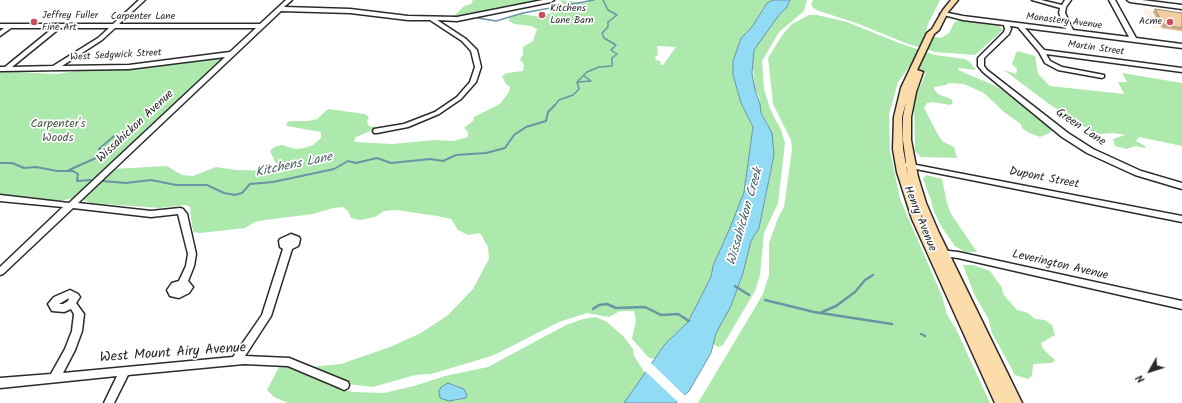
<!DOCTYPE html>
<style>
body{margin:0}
#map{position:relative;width:1182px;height:403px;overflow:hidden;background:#fff;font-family:Kalam,sans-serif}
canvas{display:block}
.north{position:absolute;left:1130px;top:351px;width:40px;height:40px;-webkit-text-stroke:3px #fff;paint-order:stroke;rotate:231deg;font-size:11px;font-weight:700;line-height:16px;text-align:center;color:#2b2b2b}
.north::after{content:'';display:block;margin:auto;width:14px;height:18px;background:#2b2b2b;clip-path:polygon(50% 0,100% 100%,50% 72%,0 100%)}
</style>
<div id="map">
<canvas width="1182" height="403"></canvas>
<div class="north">N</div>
</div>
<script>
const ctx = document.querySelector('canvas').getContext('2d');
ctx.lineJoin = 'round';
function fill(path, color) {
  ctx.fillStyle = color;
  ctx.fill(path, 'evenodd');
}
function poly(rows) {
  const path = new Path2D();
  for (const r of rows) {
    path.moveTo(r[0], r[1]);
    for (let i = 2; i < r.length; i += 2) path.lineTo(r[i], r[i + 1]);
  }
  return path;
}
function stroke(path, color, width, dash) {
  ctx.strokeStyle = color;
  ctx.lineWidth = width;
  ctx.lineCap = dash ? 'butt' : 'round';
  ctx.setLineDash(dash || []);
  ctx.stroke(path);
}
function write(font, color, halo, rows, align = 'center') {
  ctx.font = font + ' Kalam,sans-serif';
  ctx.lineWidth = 3.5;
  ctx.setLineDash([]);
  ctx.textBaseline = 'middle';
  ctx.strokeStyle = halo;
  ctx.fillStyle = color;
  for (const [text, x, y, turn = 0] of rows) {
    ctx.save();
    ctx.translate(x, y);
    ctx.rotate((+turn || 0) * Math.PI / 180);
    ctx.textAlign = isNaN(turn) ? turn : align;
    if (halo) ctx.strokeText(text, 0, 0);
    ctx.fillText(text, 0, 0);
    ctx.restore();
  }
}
const built = poly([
 [1142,9,1182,15,1182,32,1152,27]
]);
const green = poly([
 [473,0,541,0,452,18,464,6,471,4],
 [560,0,586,3,592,0,773,0,764,7,752,27,741,38,739,43,735,83,741,103,753,127,744,192,723,247,713,266,711,277,688,322,665,344,655,359,649,358,632,339,636,320,634,311,620,311,609,317,587,313,559,322,494,355,475,361,431,374,415,375,373,387,348,384,310,367,341,364,390,347,421,333,448,315,473,289,489,259,488,247,480,233,468,235,458,230,451,219,437,216,396,210,384,211,375,217,360,220,351,218,348,211,343,207,333,208,313,214,265,220,255,222,245,228,200,233,194,232,192,227,190,207,186,205,159,208,91,203,81,199,112,169,167,166,182,175,193,176,216,167,236,170,267,171,277,166,270,151,274,147,282,145,296,149,304,148,313,145,321,138,321,132,287,126,286,124,289,121,308,121,317,119,328,109,365,114,369,117,367,121,369,126,378,128,356,137,354,141,356,142,392,144,434,140,454,141,468,137,468,132,464,128,473,121,474,117,500,104,509,92,510,87,506,84,502,76,507,73,523,71,524,64,520,60,523,54,523,47,533,41,537,29,531,26,514,24,509,21,509,18,521,14,541,17,553,12,565,12,568,10,567,8],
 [657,46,676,47,663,65,661,65,660,61,656,60,655,57,658,55],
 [790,0,807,0,804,11,779,32,762,61,764,89,770,109,781,130,785,143,778,203,764,233,760,275,755,291,723,345,718,347,712,343,722,320,731,306,743,273,751,241,759,228,774,155,768,124,761,113,759,96,755,90,752,56,758,42,779,15,787,7],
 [813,0,940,0,928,24,925,35,941,38,949,33,954,23,959,20,999,26,1003,30,975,55,935,52,908,44,856,23,816,10,811,5],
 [809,15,817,15,847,22,899,43,935,55,965,59,970,62,976,70,958,68,958,70,996,86,1027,108,1052,130,1050,133,1040,137,1029,133,1022,128,1021,124,1004,112,984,93,964,84,949,83,946,85,934,87,934,89,938,94,951,99,953,103,950,105,933,102,927,103,924,108,936,131,942,141,954,147,957,158,921,157,915,151,914,105,916,96,926,73,909,67,898,82,889,114,890,151,900,199,942,296,947,315,956,329,990,403,698,403,763,294,769,275,769,243,778,218,784,207,792,149,791,140,773,104,768,58,783,34,792,24],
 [1018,51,1035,56,1038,74,1050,86,1124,94,1118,82,1127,82,1122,73,1182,83,1182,146,1139,137,1136,141,1145,146,1145,148,1135,146,1127,149,1115,146,1113,139,1125,135,1112,133,1100,134,1091,131,1049,104,1004,70,1016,74,1017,69,1012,64,1016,53],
 [214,59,223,60,73,198,60,201,0,196,0,71,56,74,77,71,147,67],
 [926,175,942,179,947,203,951,214,977,252,965,252,955,246,941,226,934,212,931,200,925,184,923,178],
 [963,265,973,265,990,271,1002,288,1003,294,1017,310,1028,313,1035,319,1045,320,1052,325,1055,335,1041,343,1043,349,1055,360,1052,363,1033,364,1032,376,1028,379,1015,375,992,333,988,318,975,296],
 [596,317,607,322,624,337,633,349,634,356,645,373,624,403,288,403,274,397,267,390,279,367,285,366,294,368,328,385,353,392,384,393,414,386,445,376,488,367,566,325,583,319],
 [453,384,464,389,461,400,449,401]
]);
const water = poly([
 [773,0,790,0,787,7,779,15,754,50,752,73,755,90,760,104,761,113,772,133,774,155,759,228,751,241,743,273,731,306,716,333,711,353,689,391,676,403,624,403,665,344,688,322,711,277,713,266,732,223,744,192,753,127,741,103,733,75,733,61,741,38,752,27,767,3,773,0],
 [448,383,464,389,467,395,466,398,449,401,440,398,439,391,441,387,448,383]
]);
const pier = poly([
 [650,362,685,396,679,403,644,370]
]);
const streamFar2 = poly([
 [478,18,496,21,523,13,594,0],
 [578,82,591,81,584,76],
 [554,106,559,100,573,95,579,89,577,82,587,72,599,67,612,66,612,58,617,54,611,50,616,45,604,38,602,33,608,27,608,22,617,15,608,10,603,0]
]);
const streamFar1 = poly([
 [0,163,12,163,24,168,36,167,57,171,73,171,78,174,77,181,90,180],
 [69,170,96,158,100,154,99,149,114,136],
 [102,181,126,183,151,180,176,185,207,185,224,193,235,195,242,193,250,184,273,182,334,169,348,161,356,163,377,158,391,163,430,159,443,161,456,155,486,153,505,148,514,135,526,127,546,121,548,112,555,105]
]);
const stream = poly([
 [735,286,749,295],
 [765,300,814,312,892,324],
 [593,309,599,305,607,304,616,308,645,307,661,315,678,314,689,321],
 [822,312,836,306,855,292,865,280,873,275],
 [921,334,925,336]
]);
const minor = poly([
 [139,0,145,0,119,24,260,24,286,0,292,0,284,7,350,9,408,16,457,17,543,0,554,0,551,2,457,21,437,20,466,39,477,50,481,67,476,82,461,99,439,114,408,127,377,133,374,133,373,131,374,129,404,124,435,112,457,97,470,82,475,67,471,51,462,41,430,20,408,20,350,13,281,11,78,203,151,211,180,208,183,209,187,214,196,254,194,266,188,281,193,287,189,293,179,298,170,296,167,290,172,283,179,281,186,266,188,254,178,214,151,217,73,208,3,274,0,275,0,267,63,207,0,201,0,195,69,203,225,57,129,69,0,71,0,67,5,67,53,28,11,28,0,36,0,31,4,28,0,28,0,24,113,24,139,0],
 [60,28,109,28,98,38,53,66,12,67,60,28],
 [115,28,256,28,230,52,129,65,62,66,102,40,115,28],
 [1032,0,1041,0,1062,5,1065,0,1071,0,1066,7,1065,13,1073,30,1129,37,1109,0,1115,0,1136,38,1182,44,1182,48,1025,28,1044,50,1182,68,1182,72,1046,54,1050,61,1062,67,1104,75,1104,77,1102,78,1058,70,1045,63,1039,52,1018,27,1010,26,1011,29,1009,34,984,58,984,66,987,70,1068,133,1093,149,1141,171,1182,183,1182,189,1135,175,1087,153,1062,137,983,72,978,66,978,58,1004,32,1005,29,1004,25,963,20,940,14,943,12,963,16,1066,29,1059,13,1060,8,1032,0],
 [1127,0,1142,0,1182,5,1182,9,1130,2,1127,0],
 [903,163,906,163,1182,216,1182,222,906,167,902,165,903,163],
 [291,234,299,237,300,239,299,244,298,246,292,249,271,316,245,356,289,358,348,382,349,385,348,388,344,390,340,388,288,366,244,364,128,375,114,403,104,403,117,376,0,388,0,378,51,374,65,349,72,331,74,314,71,309,64,312,52,311,48,304,54,297,70,290,78,294,80,297,76,303,84,314,82,331,75,350,63,373,233,357,262,315,283,249,280,247,279,241,280,239,291,234],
 [69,298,68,301,63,304,59,304,69,298],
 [939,250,958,252,1182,301,1182,309,958,258,936,255,935,253,936,251,939,250]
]);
const major = poly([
 [951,0,958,0,948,12,939,30,934,34,917,70,923,72,916,92,911,117,911,140,918,177,926,203,939,233,1022,403,995,403,912,219,897,172,893,149,894,117,901,88,927,33,932,29,943,10,951,0],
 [906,102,903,117,903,140,908,176,903,149,902,117,906,102],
 [920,212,929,233,931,238,922,219,920,212]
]);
const wall = poly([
 [1155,9,1182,13,1182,31,1162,28,1153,12]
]);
const building = poly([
 [1155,9,1182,13,1182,28,1164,25,1155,9]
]);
const markers = [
 [542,15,4,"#d1495b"],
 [34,22,4,"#d1495b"],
 [1170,22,4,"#d1495b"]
];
const farPoinames = [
 ["Kitchens",550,9],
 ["Lane Barn",550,21],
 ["Jeffrey Fuller",42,16],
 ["Fine Art",42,28],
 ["Acme",1162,22,"right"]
];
const farStreetnames = [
 ["Carpenter Lane",143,17],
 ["Monastery Avenue",1064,22,7],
 ["Martin Street",1096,49,8],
 ["West Sedgwick Street",116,56,-3]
];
const parkNames = [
 ["Carpenter's",58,125],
 ["Woods",58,139]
];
const streetNames = [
 ["Wissahickon Avenue",136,127,-43],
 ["Green Lane",1080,128,34],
 ["Dupont Street",1044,179,11],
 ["Henry Avenue",919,219,68],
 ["Leverington Avenue",1060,266,13]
];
const waterNames = [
 ["Kitchens Lane",294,166,-12],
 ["Wissahickon Creek",746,217,-74]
];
const nearStreetnames = [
 ["West Mount Airy Avenue",173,354,-4]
];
fill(built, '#fbf0e3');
fill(green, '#ade8ad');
fill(water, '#92dbf4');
stroke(water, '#6995a4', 1);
fill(pier, '#fff');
stroke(streamFar2, '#6995a4', 1.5);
stroke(streamFar1, '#6995a4', 2);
stroke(stream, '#6995a4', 2.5);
stroke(minor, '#2b2b2b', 3);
stroke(major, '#2b2b2b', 3);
fill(minor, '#fff');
fill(major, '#fddcac');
fill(wall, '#cfb08a');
fill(building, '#f1cda1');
stroke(building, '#a99071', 1);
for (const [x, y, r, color] of markers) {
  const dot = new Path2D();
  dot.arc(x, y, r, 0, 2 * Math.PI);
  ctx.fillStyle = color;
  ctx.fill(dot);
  stroke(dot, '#fff', 1.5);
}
write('10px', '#2b2b2b', '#fff', farPoinames, 'left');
write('10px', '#2b2b2b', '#fff', farStreetnames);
write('12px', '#4c5a4c', '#fff', parkNames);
write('12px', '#2b2b2b', '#fff', streetNames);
write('italic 13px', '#4a6067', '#fff', waterNames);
write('14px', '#2b2b2b', '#fff', nearStreetnames);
</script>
